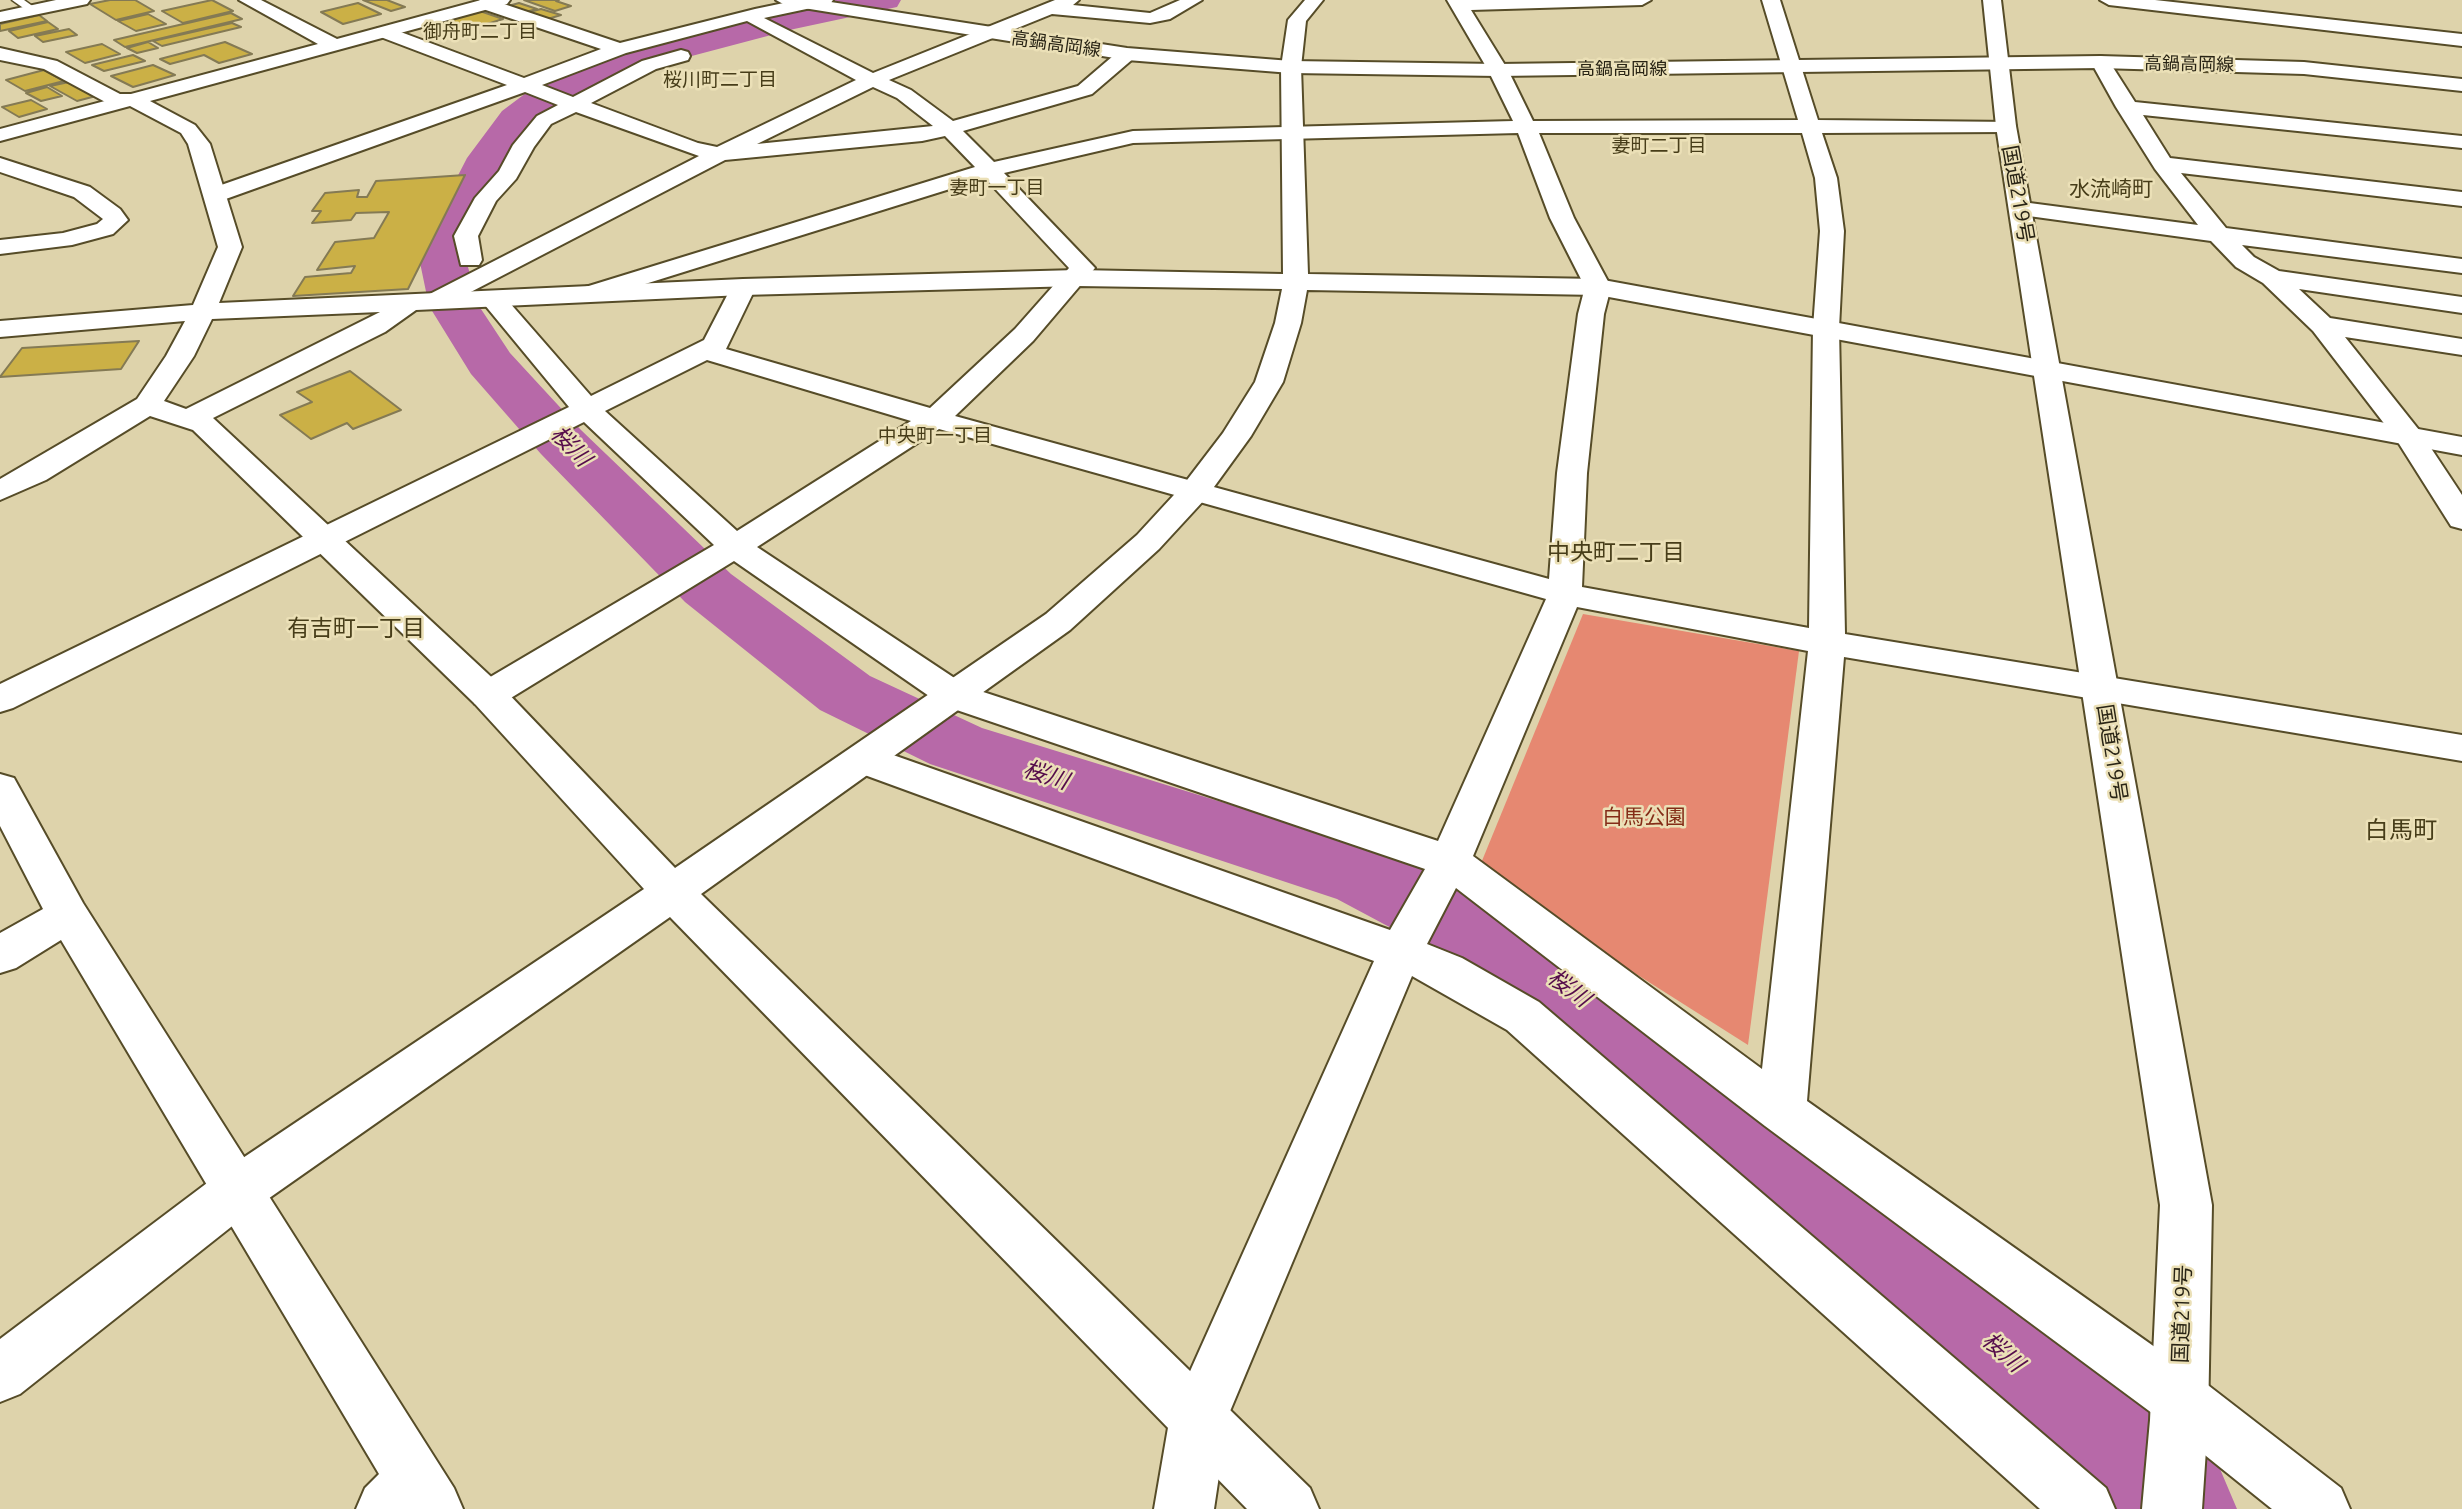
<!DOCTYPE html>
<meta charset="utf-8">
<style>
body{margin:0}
canvas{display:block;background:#ded3ab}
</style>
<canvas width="2462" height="1509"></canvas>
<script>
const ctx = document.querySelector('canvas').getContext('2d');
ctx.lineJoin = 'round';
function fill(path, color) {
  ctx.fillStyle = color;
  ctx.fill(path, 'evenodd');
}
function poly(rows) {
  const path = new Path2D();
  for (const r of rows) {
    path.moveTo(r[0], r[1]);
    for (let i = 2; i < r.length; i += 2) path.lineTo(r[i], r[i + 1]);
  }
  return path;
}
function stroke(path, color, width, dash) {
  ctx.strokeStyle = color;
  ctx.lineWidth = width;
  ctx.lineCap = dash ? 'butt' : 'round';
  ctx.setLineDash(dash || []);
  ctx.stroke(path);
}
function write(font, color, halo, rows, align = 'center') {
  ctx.font = font + ' Ubuntu,"Noto Sans JP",sans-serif';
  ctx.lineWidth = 5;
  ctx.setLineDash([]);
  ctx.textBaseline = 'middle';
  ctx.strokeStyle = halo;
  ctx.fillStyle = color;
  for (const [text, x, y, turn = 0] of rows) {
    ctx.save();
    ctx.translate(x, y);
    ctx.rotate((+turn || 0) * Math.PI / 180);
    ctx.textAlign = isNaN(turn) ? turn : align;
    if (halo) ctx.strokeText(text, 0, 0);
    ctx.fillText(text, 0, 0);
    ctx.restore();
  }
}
const green = poly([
 [1583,614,1799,651,1748,1045,1477,873]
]);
const river = poly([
 [835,0,901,0,897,7,794,29,669,62,554,109,530,127,509,158,464,253,479,306,510,353,581,430,731,574,870,676,982,728,1393,855,1573,943,1799,1110,2220,1469,2237,1509,2096,1509,1733,1170,1513,993,1337,899,930,764,820,710,685,602,541,454,471,374,429,306,418,253,467,158,502,111,526,93,643,46,835,0]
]);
const building = poly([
 [110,0,135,0,154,11,116,20,90,4,110,0],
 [212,0,233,11,183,23,162,11,212,0],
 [363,0,387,0,405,7,391,11,363,0],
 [524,0,559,0,556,1,571,6,555,11,524,0],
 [358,3,381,14,343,24,321,12,358,3],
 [519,3,537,9,518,14,501,8,519,3],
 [541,9,561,15,541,21,521,14,541,9],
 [480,11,503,19,465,31,441,21,480,11],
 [231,13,242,19,125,47,114,40,231,13],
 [148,14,166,24,136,31,118,21,148,14],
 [39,15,47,21,0,31,0,24,39,15],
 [48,22,58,29,18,38,9,31,48,22],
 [232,23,241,27,162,46,153,41,232,23],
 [69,29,77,35,43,42,35,36,69,29],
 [148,42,158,48,137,53,127,48,148,42],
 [225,42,252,54,219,63,204,55,170,64,160,59,225,42],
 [102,44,120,54,85,63,66,52,102,44],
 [133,55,145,61,104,71,92,65,133,55],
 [153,65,175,75,133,87,111,76,153,65],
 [44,70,64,81,25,91,6,80,44,70],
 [69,82,96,96,77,101,50,86,69,82],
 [47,87,62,96,41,101,26,93,47,87],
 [31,100,47,109,19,117,2,107,31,100],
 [465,175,408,289,293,296,305,277,351,273,355,266,317,270,335,242,374,238,389,212,356,213,351,220,312,223,321,211,312,211,325,193,359,190,357,197,367,197,376,181,465,175],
 [139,341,121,369,0,377,22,348,139,341],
 [350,371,401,410,353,429,347,423,311,439,280,415,312,402,297,392,350,371]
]);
const service = poly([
 [12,0,24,0,38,10,29,12,12,0]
]);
const minor = poly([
 [480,0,492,0,620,43,755,9,798,0,833,0,830,4,764,18,873,73,1055,0,1079,0,1073,5,1150,13,1180,0,1202,0,1170,19,1150,23,1052,14,889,80,911,90,953,121,1078,86,1120,50,1134,50,1136,54,1134,58,1092,94,963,131,994,162,1133,131,1513,121,1488,70,1447,0,1651,0,1642,5,1471,10,1508,70,1533,121,1798,120,1762,0,1780,0,1818,120,2013,122,2016,126,2006,132,1822,133,1837,178,1844,231,1839,328,1845,634,2462,735,2462,761,1844,657,1807,1101,2200,1379,2341,1488,2350,1509,2272,1509,2160,1419,1765,1126,1456,888,1427,944,1462,958,1539,1002,2106,1488,2115,1509,2040,1509,1507,1030,1412,976,1228,1416,1214,1509,1154,1509,1170,1416,1374,961,851,770,846,760,851,750,865,746,879,750,1390,930,1425,869,942,705,734,561,501,704,488,707,475,704,470,695,475,686,714,545,584,422,13,708,0,712,0,684,569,407,484,304,480,299,484,294,502,294,591,396,704,340,734,282,752,282,756,287,726,349,930,408,1015,329,1069,268,985,178,597,299,579,299,575,294,579,289,975,167,945,136,922,141,725,160,438,309,420,309,416,304,420,299,699,156,576,112,551,124,534,147,516,179,496,201,478,236,482,260,479,265,461,265,454,236,475,198,499,171,513,145,537,116,558,105,525,92,223,200,207,200,204,195,207,190,507,85,378,36,375,32,378,28,390,28,524,78,601,49,480,8,477,4,480,0],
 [747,21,856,80,717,147,698,143,591,103,656,69,688,60,690,56,688,52,681,50,642,61,573,97,542,85,626,53,747,21],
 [873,87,897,98,933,126,757,144,873,87],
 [1518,133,1550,218,1585,287,1578,314,1557,473,1549,579,955,416,1033,341,1095,268,1004,173,1133,143,1518,133],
 [1539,133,1802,133,1815,178,1820,231,1813,328,1809,628,1582,587,1587,473,1604,314,1611,287,1574,218,1539,133],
 [707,360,911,421,737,531,605,411,707,360],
 [939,429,1546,599,1438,841,968,687,757,547,939,429],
 [1577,607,1808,651,1762,1069,1473,856,1577,607],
 [2100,0,2155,0,2462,34,2462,46,2109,5,2100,0],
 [0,48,57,61,120,94,134,94,144,100,134,106,109,104,44,69,0,60,0,48],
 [2100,56,2107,58,2135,102,2462,136,2462,148,2143,115,2170,158,2462,192,2462,206,2181,173,2226,228,2462,259,2462,273,2242,245,2254,257,2279,271,2462,297,2462,313,2299,289,2330,318,2462,339,2462,355,2345,337,2419,430,2462,495,2462,529,2451,526,2396,439,2313,331,2263,283,2236,267,2211,241,2014,214,2010,209,2014,204,2022,202,2198,225,2155,169,2116,107,2091,62,2100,56],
 [0,158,90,187,120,209,128,220,113,234,72,245,0,254,0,240,63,233,97,224,103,219,74,197,0,172,0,158],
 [0,774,14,778,83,903,454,1488,463,1509,356,1509,365,1488,379,1474,61,940,16,968,0,973,0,933,43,909,0,826,0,774]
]);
const tertiary = poly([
 [56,0,90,0,87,4,0,22,0,12,56,0],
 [239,0,261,0,337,39,481,0,510,0,507,4,150,101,195,125,210,144,242,247,219,303,743,279,1077,270,1283,274,1281,67,1288,20,1305,0,1323,0,1306,21,1301,67,1308,274,1598,279,2462,437,2462,455,1598,295,1307,290,1301,323,1283,382,1251,436,1206,498,1159,549,1070,630,701,894,1310,1488,1319,1509,1247,1509,670,917,255,1208,20,1394,0,1402,0,1339,219,1174,644,889,475,704,193,430,150,416,46,480,0,500,0,479,137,399,166,356,185,321,0,337,0,321,193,305,218,247,188,144,181,133,130,106,0,141,0,129,318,44,239,0],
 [1077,286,1282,289,1275,323,1255,382,1223,433,1184,484,1137,535,1046,614,675,868,501,686,213,418,385,332,416,310,743,295,1077,286],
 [380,312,186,409,164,401,194,356,212,319,380,312]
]);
const primary = poly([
 [776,0,818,0,1127,48,1291,61,1498,64,2100,56,2304,62,2462,79,2462,91,2304,74,2100,68,1498,76,1291,73,1127,60,785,5,776,0]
]);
const trunk = poly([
 [1983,0,2001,0,2016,126,2212,1205,2208,1420,2202,1509,2142,1509,2150,1420,2160,1205,1996,126,1983,0]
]);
const farStreetnames = [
 ["高鍋高岡線",1056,44,8],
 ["高鍋高岡線",2189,64,1],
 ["高鍋高岡線",1622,69]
];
const farNeighbourhoodnames = [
 ["御舟町二丁目",480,32],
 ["桜川町二丁目",720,80],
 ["妻町二丁目",1659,146],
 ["妻町一丁目",997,188],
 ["中央町一丁目",935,436]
];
const farQuarternames = [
 ["水流崎町",2111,189]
];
const streetNames = [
 ["国道219号",2018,194,80],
 ["国道219号",2112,753,81],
 ["国道219号",2182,1314,-88]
];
const parkNames = [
 ["白馬公園",1644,817]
];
const waterNames = [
 ["桜川",571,446,46],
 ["桜川",1046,775,18],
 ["桜川",1569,988,37],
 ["桜川",2003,1352,42]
];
const neighbourhoodNames = [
 ["中央町二丁目",1616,552],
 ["有吉町一丁目",356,628]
];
const quarterNames = [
 ["白馬町",2401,830]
];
fill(green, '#e68871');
fill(river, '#b769a8');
fill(building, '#cbb046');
stroke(building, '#847a54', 2);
stroke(service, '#564c28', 3);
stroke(minor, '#564c28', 4);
stroke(tertiary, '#564c28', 4);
stroke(primary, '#564c28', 4);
stroke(trunk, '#564c28', 4);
fill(service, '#fff');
fill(minor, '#fff');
fill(tertiary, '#fff');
fill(primary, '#fff');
fill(trunk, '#fff');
write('18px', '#292415', '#ebe0b7', farStreetnames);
write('19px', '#473d19', '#ebe0b7', farNeighbourhoodnames);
write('21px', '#473d19', '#ebe0b7', farQuarternames);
write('21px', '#292415', '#ebe0b7', streetNames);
write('21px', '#842c17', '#ebe0b7', parkNames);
write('italic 23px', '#550c4b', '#ebe0b7', waterNames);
write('23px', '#473d19', '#ebe0b7', neighbourhoodNames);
write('24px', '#473d19', '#ebe0b7', quarterNames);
</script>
